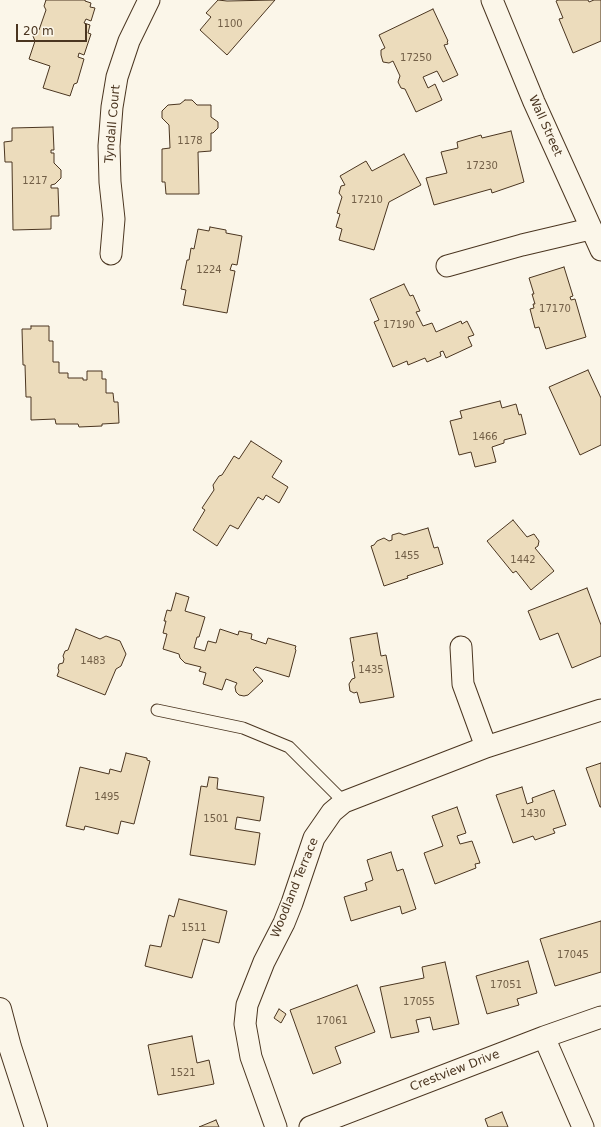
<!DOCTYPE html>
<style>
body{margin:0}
#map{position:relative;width:601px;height:1127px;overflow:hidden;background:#fbf6e9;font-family:"DejaVu Sans",sans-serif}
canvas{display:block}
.scale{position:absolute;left:16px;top:24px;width:71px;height:18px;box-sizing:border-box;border:2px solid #4a3520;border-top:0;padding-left:5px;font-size:12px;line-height:14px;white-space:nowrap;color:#4a3520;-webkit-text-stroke:3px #fbf6e9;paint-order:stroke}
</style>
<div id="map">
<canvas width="601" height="1127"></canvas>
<div class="scale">20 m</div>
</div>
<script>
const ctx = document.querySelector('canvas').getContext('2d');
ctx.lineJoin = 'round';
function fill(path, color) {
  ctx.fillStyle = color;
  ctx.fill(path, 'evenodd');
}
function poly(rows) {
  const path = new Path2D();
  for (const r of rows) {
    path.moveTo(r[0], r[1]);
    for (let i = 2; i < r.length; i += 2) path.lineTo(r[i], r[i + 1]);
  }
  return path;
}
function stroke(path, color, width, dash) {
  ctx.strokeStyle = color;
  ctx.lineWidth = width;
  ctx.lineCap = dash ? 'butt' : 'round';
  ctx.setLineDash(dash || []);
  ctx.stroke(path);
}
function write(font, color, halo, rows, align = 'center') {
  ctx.font = font + ' "DejaVu Sans",sans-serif';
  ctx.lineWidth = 3;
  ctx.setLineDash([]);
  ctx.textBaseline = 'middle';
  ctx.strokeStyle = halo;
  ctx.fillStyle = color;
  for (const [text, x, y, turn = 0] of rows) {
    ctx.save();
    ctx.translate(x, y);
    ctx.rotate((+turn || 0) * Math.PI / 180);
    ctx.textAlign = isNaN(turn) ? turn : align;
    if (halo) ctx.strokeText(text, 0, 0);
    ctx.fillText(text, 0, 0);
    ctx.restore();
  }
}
const building = poly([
 [46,0,85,0,85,1,91,3,90,7,95,8,91,21,86,19,84,23,90,25,88,33,91,34,84,55,79,53,78,57,84,59,77,83,74,84,70,96,43,88,50,66,29,59,35,41,33,36,35,32,39,30,46,10,44,6,46,0],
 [218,0,227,1,275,0,227,55,200,30,211,17,206,13,218,0],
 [558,0,588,0,589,2,594,0,601,0,601,41,573,53,559,19,563,18,556,1,558,0],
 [433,9,448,41,447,42,448,44,444,45,458,75,443,82,437,71,423,77,428,88,435,84,442,100,416,112,405,89,401,88,398,82,400,76,393,61,389,63,383,62,381,55,381,50,385,48,379,35,433,9],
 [185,100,192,100,197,105,211,105,211,117,218,122,218,128,213,133,211,133,211,151,198,152,199,194,166,194,165,182,162,182,162,149,170,148,169,125,162,118,162,111,168,105,180,104,185,100],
 [53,127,54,150,51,150,51,153,54,153,54,163,61,170,61,178,55,184,51,185,51,188,58,188,59,216,51,216,51,229,13,230,12,162,5,162,4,142,12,141,12,128,53,127],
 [511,131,524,182,492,193,491,189,434,205,426,178,447,173,441,152,458,148,457,142,481,135,482,138,511,131],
 [404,154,421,185,389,202,374,250,339,240,342,229,336,227,340,214,337,213,342,197,339,193,341,186,345,185,340,176,366,161,372,171,404,154],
 [210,227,226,230,226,233,242,236,237,265,232,264,230,270,235,271,227,313,183,305,186,290,181,289,187,260,189,260,191,248,194,249,198,229,209,231,210,227],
 [564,267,573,296,570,297,571,300,575,299,586,337,546,349,539,327,535,328,530,309,534,308,533,304,535,304,532,294,534,294,529,278,564,267],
 [404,284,410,296,413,295,420,311,416,312,423,326,432,323,436,332,461,321,462,324,467,321,474,335,468,337,472,346,446,358,443,351,440,352,441,356,427,362,425,358,408,365,407,361,393,367,374,322,379,320,370,299,404,284],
 [31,326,49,326,49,341,53,341,53,362,59,362,59,373,68,373,68,378,83,378,83,380,87,380,87,371,102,371,102,379,106,379,106,393,113,393,114,402,118,402,119,423,102,424,102,426,79,427,78,424,56,424,55,419,31,420,31,397,26,397,25,365,23,365,22,329,31,329,31,326],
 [588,370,601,398,601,445,580,455,549,387,588,370],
 [500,401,502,408,516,404,519,415,521,414,526,434,504,440,504,443,492,447,496,462,475,467,471,452,459,455,450,421,462,418,460,411,500,401],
 [251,441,282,461,272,477,288,487,279,503,266,495,263,500,258,497,238,529,230,525,217,546,193,530,205,510,202,508,214,490,213,485,219,476,222,475,234,456,239,459,251,441],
 [513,520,527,537,534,534,539,541,538,546,535,548,554,571,531,590,516,571,513,573,487,541,513,520],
 [428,528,434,548,438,547,443,564,407,576,408,578,384,586,371,546,374,545,377,541,384,538,389,541,392,540,392,535,399,533,404,535,428,528],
 [587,588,601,625,601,656,572,668,558,633,540,640,528,611,587,588],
 [176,593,189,597,185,611,205,617,199,637,197,637,194,648,205,651,208,641,216,643,220,629,238,635,239,631,252,634,251,639,266,644,268,638,296,646,295,649,296,650,289,677,256,667,253,670,263,681,248,695,244,696,239,695,236,692,235,687,237,683,226,679,222,690,203,684,206,673,199,671,201,667,185,663,180,658,179,654,163,649,167,634,163,633,166,621,164,621,167,610,171,611,176,593],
 [76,629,100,639,106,636,120,641,126,654,121,666,116,669,105,695,57,676,59,671,58,668,59,664,63,663,64,659,63,656,65,651,68,650,76,629],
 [377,633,381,656,386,655,394,697,360,703,357,692,354,693,350,691,349,684,352,679,355,678,352,662,354,661,350,638,377,633],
 [126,753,147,758,147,760,150,761,134,824,121,821,118,834,85,826,84,830,66,826,80,767,109,774,110,769,121,772,126,753],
 [601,763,601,807,600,807,586,768,601,763],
 [209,777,218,778,217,789,264,797,260,821,237,817,235,829,260,833,255,865,190,855,201,786,207,787,209,777],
 [522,787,527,804,533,802,532,798,554,790,566,825,553,829,555,833,535,840,533,836,513,843,496,795,522,787],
 [457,807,466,833,457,836,460,844,472,841,480,863,475,864,476,868,435,884,424,853,443,846,432,816,457,807],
 [391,852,397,871,403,869,416,909,402,914,400,906,351,921,344,897,367,890,365,883,373,880,367,860,391,852],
 [179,899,227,911,219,943,203,939,192,978,145,966,150,945,161,947,169,915,174,917,179,899],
 [601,921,601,972,555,986,540,939,601,921],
 [528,961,537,993,517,999,519,1005,487,1014,476,976,528,961],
 [445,962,459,1024,433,1030,430,1017,416,1020,419,1032,391,1038,380,987,424,978,422,967,445,962],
 [357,985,375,1032,335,1047,341,1063,313,1074,290,1010,357,985],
 [279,1009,286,1014,281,1023,274,1018,279,1009],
 [192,1036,197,1063,209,1060,214,1084,158,1095,148,1045,192,1036],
 [502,1112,508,1127,488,1127,485,1119,502,1112],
 [216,1120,219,1127,199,1127,216,1120]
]);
const service = poly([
 [157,710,243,728,289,747,344,802]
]);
const minor = poly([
 [492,0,534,102,601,250],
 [111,254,114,219,110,182,109,146,112,107,117,77,129,41,149,0],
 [447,266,522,245,590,229],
 [461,647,463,684,486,747],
 [544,1037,583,1127],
 [276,1127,251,1057,245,1024,247,1005,264,962,284,923,292,903,314,838,332,812,344,802,486,747,601,710],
 [310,1127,544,1037,601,1017]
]);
const secondary = poly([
 [0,1009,10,1047,36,1127]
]);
const numberNames = [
 ["1100",230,24],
 ["17250",416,58],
 ["1178",190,141],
 ["17230",482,166],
 ["1217",35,181],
 ["17210",367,200],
 ["1224",209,270],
 ["17170",555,309],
 ["17190",399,325],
 ["1466",485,437],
 ["1455",407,556],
 ["1442",523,560],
 ["1483",93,661],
 ["1435",371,670],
 ["1495",107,797],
 ["1430",533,814],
 ["1501",216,819],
 ["1511",194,928],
 ["17045",573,955],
 ["17051",506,985],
 ["17055",419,1002],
 ["17061",332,1021],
 ["1521",183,1073]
];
const streetNames = [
 ["Tyndall Court",113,124,-85],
 ["Wall Street",545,126,66],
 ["Woodland Terrace",295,888,-68],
 ["Crestview Drive",455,1071,-21]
];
fill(building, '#ecdcbc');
stroke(building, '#4a3520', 1);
stroke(service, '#4a3520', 13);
stroke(minor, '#4a3520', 23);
stroke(secondary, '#4a3520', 24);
stroke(service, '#fbf6e9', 11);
stroke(minor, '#fbf6e9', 21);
stroke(secondary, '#fbf6e9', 22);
write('10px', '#725f47', null, numberNames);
write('12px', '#4a3520', '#fbf6e9', streetNames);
</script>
